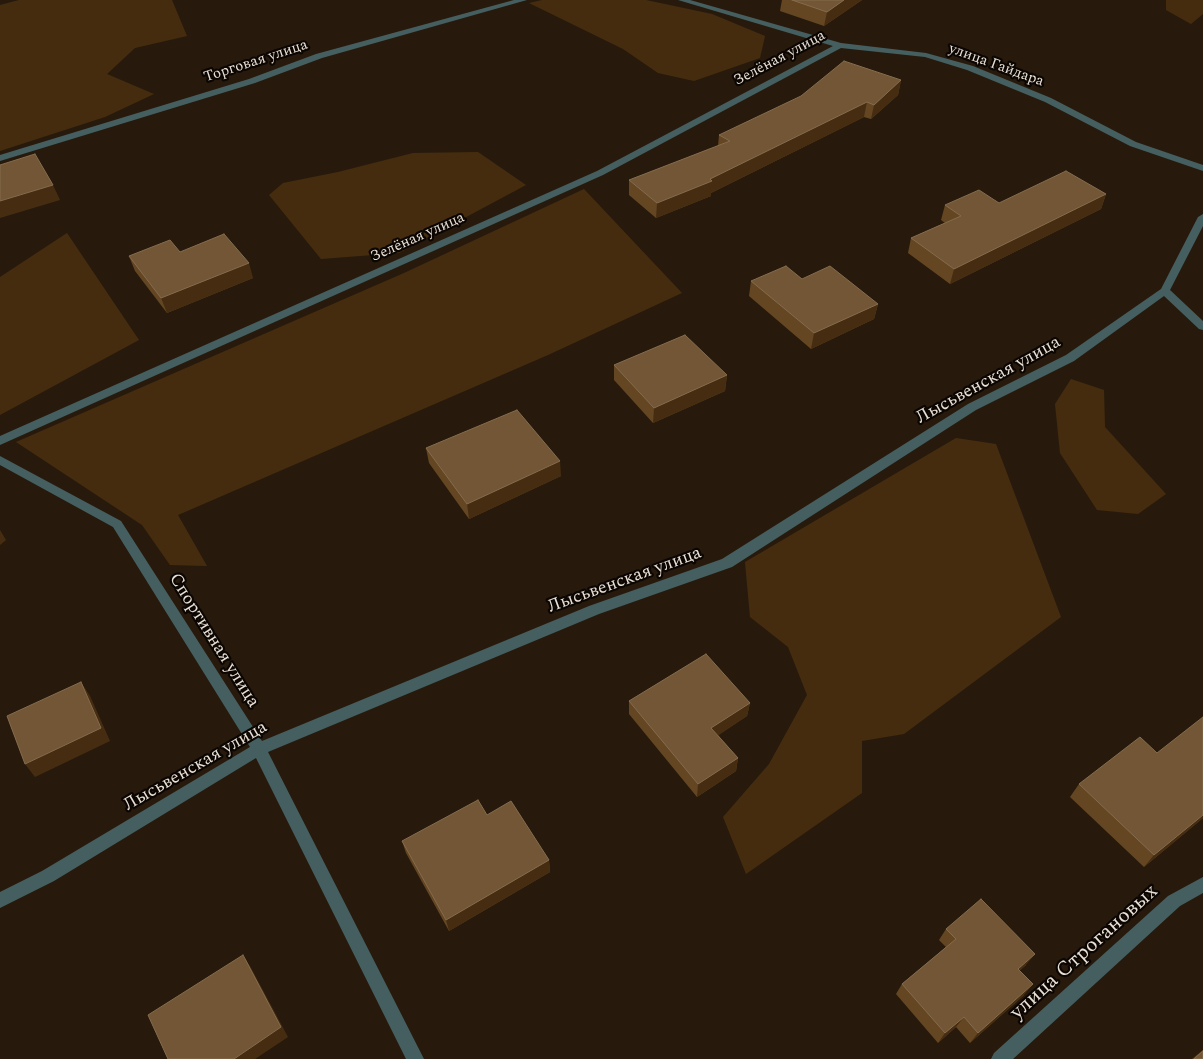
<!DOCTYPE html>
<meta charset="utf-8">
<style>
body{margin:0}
canvas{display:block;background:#271a0c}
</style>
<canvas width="1203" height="1059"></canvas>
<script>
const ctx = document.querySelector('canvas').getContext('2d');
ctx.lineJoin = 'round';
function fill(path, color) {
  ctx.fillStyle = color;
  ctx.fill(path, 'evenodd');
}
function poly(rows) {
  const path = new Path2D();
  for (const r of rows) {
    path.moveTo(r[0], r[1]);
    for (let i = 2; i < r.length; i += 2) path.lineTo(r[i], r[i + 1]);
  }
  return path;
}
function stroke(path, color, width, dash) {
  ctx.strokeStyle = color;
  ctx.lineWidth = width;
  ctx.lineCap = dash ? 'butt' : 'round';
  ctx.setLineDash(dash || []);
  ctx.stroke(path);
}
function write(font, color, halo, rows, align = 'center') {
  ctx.font = font + ' Spectral,serif';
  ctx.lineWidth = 4.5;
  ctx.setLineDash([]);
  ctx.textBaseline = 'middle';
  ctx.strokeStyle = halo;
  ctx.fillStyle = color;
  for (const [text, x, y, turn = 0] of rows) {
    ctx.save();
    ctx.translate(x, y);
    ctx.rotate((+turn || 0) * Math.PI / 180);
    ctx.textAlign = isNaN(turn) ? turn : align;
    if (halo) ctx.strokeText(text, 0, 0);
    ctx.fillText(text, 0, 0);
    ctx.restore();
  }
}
const green = poly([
 [19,0,172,0,187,36,135,48,107,74,154,94,105,117,0,151,0,5],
 [542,0,646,0,712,14,765,36,760,58,694,81,658,73,623,49,529,3],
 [1166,0,1203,0,1203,14,1191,24,1166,10],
 [478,152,526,185,399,253,321,259,269,195,283,183,338,172,413,153],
 [584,189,682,293,548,355,178,515,207,566,170,565,142,525,16,442,404,273],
 [67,233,139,340,0,415,0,277],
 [1071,379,1104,390,1105,427,1166,494,1138,514,1097,510,1060,453,1055,404],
 [956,438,996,444,1061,617,904,734,862,741,862,793,746,874,723,817,769,764,807,695,788,647,750,617,745,562]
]);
const minor = poly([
 [514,0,527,0,322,58,255,83,0,161,0,155,249,79,316,54,514,0],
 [678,0,690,0,841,43,926,53,973,66,1051,98,1136,142,1203,165,1203,171,1130,146,1045,102,967,70,925,57,841,48,603,175,0,445,0,436,597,171,833,46,678,0],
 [1203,214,1203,226,1170,290,1203,321,1203,330,1199,329,1164,296,1074,361,976,410,732,567,599,614,268,752,424,1059,406,1059,256,758,54,881,0,908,0,892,42,871,250,747,113,527,0,465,0,456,121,521,262,741,589,606,722,559,968,404,1066,355,1161,289,1198,217,1203,214],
 [1203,877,1203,893,1180,906,1013,1059,991,1059,994,1053,1168,896,1203,877]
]);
const wall = poly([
 [782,0,862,0,824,26,780,11],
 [901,80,898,95,871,119,864,117,711,193,711,196,656,218,629,195,629,180,718,146,719,135],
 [1106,194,1101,209,950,284,908,253,911,238,945,223,941,220,945,205,999,203],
 [180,252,253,278,167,313,135,271,129,256],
 [802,279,878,304,874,319,811,349,749,296,751,281],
 [614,365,727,375,725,391,653,423,614,380],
 [426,448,561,476,469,519,429,463],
 [629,701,750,703,747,716,718,735,738,758,736,771,697,797,629,714],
 [1079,784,1203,818,1144,867,1070,797],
 [487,815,549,860,550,872,449,931,406,853,402,841],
 [946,929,1026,965,1019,971,1024,995,970,1043,956,1027,938,1043,896,994,902,984,946,947,939,940],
 [1203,1050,1203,1059,1192,1059]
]);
const shadedWall = poly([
 [844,0,862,0,824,26,827,12],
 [901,80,898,95,871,119,874,105],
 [867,102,864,117,711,193,711,196,656,218,657,203,710,179],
 [53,185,60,200,0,218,0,201],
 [1106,194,1101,209,950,284,954,269],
 [249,263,253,278,167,313,161,298],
 [878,304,874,319,811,349,814,333],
 [727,375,725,391,653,423,654,408],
 [560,461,561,476,469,519,467,504],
 [0,530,6,540,0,545],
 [81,682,90,696,110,741,35,777,25,764],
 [750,703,747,716,710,741,711,728],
 [738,758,736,771,697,797,698,784],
 [1203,815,1203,818,1144,867,1154,855],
 [549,860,550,872,449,931,446,920],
 [1035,954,1026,965,1009,980,1018,969],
 [243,955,250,966,288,1037,255,1059,234,1059],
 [1033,984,1024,995,970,1043,978,1033],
 [964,1017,956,1027,938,1043,945,1033]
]);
const building = poly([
 [792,0,844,0,827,12,792,0],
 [844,61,901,80,874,105,867,102,710,179,712,181,657,203,629,180,730,141,719,135,801,96,844,61],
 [35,154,53,185,0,201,0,165,35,154],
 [1066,171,1106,194,954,269,911,238,961,216,945,205,979,190,999,203,1066,171],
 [224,234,249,263,161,298,129,256,170,240,180,252,224,234],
 [786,266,802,279,830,266,878,304,814,333,751,281,786,266],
 [685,335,727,375,654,408,614,365,685,335],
 [517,410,560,461,467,504,426,448,517,410],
 [706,654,750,703,711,728,738,758,698,784,629,701,706,654],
 [81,682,101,728,25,764,7,716,81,682],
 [1203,717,1203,815,1154,855,1079,784,1140,737,1157,753,1203,717],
 [478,800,487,815,511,801,549,860,446,920,402,841,478,800],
 [981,899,1035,954,1018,969,1033,984,978,1033,964,1017,945,1033,902,984,956,939,946,929,981,899],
 [243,955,281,1027,234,1059,168,1059,148,1015,243,955],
 [1203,1051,1203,1059,1194,1059,1203,1051]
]);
const farStreetnames = [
 ["Зелёная улица",780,59,-28],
 ["Торговая улица",256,62,-18],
 ["улица Гайдара",996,66,20],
 ["Зелёная улица",418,238,-24]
];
const streetNames = [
 ["Лысьвенская улица",989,381,-29],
 ["Лысьвенская улица",625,581,-20],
 ["Спортивная улица",213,641,58],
 ["Лысьвенская улица",196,767,-30]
];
const nearStreetnames = [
 ["улица Строгановых",1085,953,-42]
];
fill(green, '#452c0f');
fill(minor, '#455f61');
fill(wall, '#644622');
fill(shadedWall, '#462d11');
fill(building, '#725635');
stroke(building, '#856c4e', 1);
write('15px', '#e9e0d6', '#0c0603', farStreetnames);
write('18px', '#e9e0d6', '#0c0603', streetNames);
write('21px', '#e9e0d6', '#0c0603', nearStreetnames);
</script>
